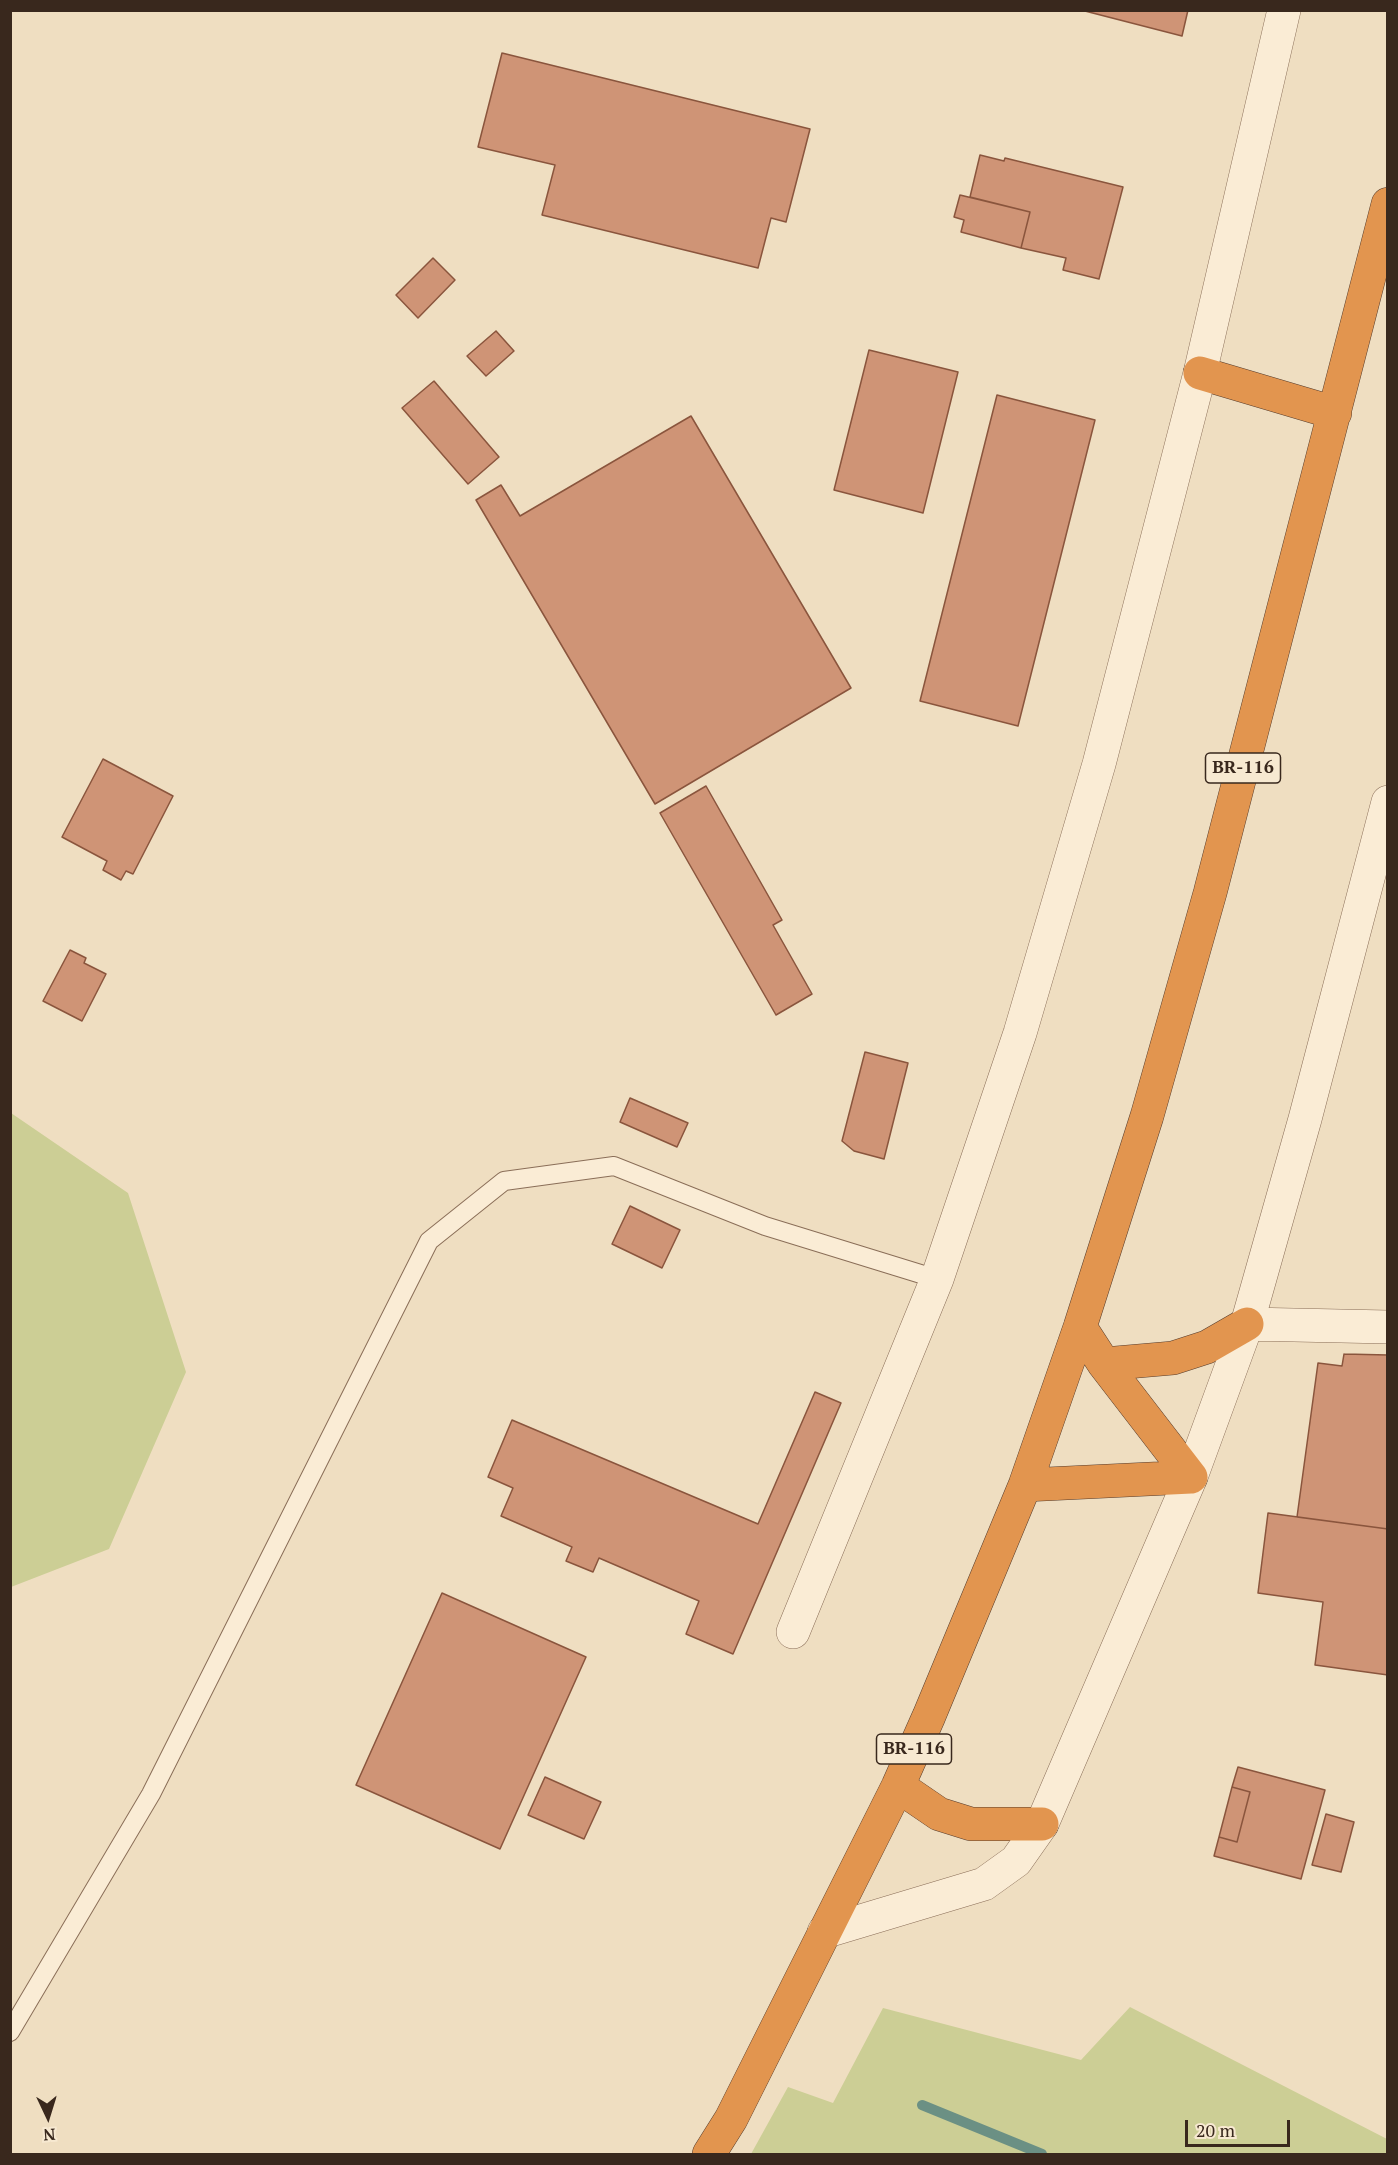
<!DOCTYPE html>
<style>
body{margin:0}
#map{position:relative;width:1398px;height:2165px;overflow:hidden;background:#efdec1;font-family:"PT Serif",serif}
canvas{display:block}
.frame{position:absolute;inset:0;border:12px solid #39281d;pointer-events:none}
.north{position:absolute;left:18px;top:2087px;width:60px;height:60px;-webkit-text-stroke:4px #f7e9d1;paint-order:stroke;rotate:176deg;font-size:16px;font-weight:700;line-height:24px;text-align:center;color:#39281d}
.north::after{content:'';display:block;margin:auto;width:21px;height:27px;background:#39281d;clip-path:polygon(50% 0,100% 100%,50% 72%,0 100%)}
.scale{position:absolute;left:1185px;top:2120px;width:105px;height:27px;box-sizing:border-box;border:3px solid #39281d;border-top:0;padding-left:8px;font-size:18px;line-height:21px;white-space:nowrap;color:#39281d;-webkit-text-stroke:4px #f7e9d1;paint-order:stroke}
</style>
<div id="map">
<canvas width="1398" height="2165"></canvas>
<div class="frame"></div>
<div class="north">N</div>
<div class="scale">20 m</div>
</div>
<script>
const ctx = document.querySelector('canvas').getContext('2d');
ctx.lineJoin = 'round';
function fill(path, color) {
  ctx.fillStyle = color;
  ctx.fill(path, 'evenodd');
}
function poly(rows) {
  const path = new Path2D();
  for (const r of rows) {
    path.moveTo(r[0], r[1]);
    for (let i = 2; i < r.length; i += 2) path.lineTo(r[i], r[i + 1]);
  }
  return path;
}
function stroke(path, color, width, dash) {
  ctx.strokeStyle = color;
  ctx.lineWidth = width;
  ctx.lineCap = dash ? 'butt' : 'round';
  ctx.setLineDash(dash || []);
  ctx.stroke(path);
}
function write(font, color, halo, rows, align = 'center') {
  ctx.font = font + ' "PT Serif",serif';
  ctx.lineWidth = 6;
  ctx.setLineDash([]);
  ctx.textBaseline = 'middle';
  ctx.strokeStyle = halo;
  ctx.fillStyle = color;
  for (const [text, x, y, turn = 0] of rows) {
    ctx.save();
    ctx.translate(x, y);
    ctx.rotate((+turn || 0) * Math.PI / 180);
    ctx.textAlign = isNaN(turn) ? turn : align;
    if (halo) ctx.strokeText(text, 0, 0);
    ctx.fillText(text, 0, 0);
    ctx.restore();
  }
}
const green = poly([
 [11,1113,128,1193,186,1372,109,1549,11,1587],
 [1130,2007,1387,2139,1387,2154,751,2154,788,2087,833,2103,883,2008,1081,2060]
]);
const stream = poly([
 [922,2105,1042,2154]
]);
const building = poly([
 [1081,10,1188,10,1182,36,1081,10],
 [502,53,810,129,786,222,771,218,758,268,542,215,555,165,478,147,502,53],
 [980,155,1004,161,1005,158,1123,187,1099,279,1063,270,1066,258,1021,248,1030,212,970,197,980,155],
 [960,195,1030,212,1021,248,961,232,964,220,954,217,960,195],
 [433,258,455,280,418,318,396,295,433,258],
 [496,331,514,351,486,376,467,356,496,331],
 [869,350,958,372,923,513,834,490,869,350],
 [434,381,499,457,468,484,402,408,434,381],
 [997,395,1095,420,1018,726,920,701,997,395],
 [691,416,851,688,655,804,476,500,501,485,520,516,691,416],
 [103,759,173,796,133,874,126,871,121,880,103,870,107,861,62,837,103,759],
 [706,786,782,920,773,925,812,994,776,1015,660,813,706,786],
 [70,950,86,958,84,963,106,974,82,1021,43,1001,70,950],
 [865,1052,908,1063,884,1159,854,1151,842,1141,865,1052],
 [630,1098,688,1123,677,1147,620,1122,630,1098],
 [630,1206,680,1230,662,1268,612,1244,630,1206],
 [1344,1354,1388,1355,1388,1529,1297,1517,1318,1363,1342,1366,1344,1354],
 [815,1392,841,1403,733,1654,686,1634,699,1601,599,1558,593,1572,566,1561,572,1547,501,1516,513,1488,488,1477,512,1420,758,1524,815,1392],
 [1268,1513,1388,1529,1388,1675,1315,1665,1323,1602,1258,1593,1268,1513],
 [442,1593,586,1657,500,1849,356,1785,442,1593],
 [1238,1767,1325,1790,1301,1879,1214,1856,1219,1837,1237,1842,1250,1792,1232,1787,1238,1767],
 [545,1777,601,1802,584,1839,528,1815,545,1777],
 [1232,1787,1250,1792,1237,1842,1219,1837,1232,1787],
 [1326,1814,1354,1822,1341,1872,1312,1865,1326,1814]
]);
const lane = poly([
 [10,2032,151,1794,429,1241,504,1181,614,1166,765,1226,937,1279]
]);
const street = poly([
 [1247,1324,1388,1327],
 [793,1632,937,1279,1020,1033,1099,764,1200,373,1284,10],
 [824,1932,984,1884,1016,1861,1042,1824,1191,1477,1247,1324,1305,1119,1388,802]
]);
const highway = poly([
 [1200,373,1335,413],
 [1080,1327,1104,1364,1191,1477],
 [1104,1364,1173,1358,1207,1347,1247,1324],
 [1025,1485,1191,1477],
 [898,1786,939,1814,971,1824,1042,1824],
 [709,2154,731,2119,898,1786,929,1716,1025,1485,1080,1327,1147,1116,1210,893,1388,204]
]);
const shields = [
 [1243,768,75],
 [914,1749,75]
];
const shieldNames = [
 ["BR-116",1243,768],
 ["BR-116",914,1749]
];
fill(green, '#ccce95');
stroke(stream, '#6b9084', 10);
fill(building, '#cf9476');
stroke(building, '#8a553d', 1.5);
stroke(lane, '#8a6e58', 20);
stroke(street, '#8a6e58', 34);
stroke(highway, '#573d2d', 34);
stroke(lane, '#faecd5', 18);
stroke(street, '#faecd5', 33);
stroke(highway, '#e2954f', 33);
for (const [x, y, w] of shields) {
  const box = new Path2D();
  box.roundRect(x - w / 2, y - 15, w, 30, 4.5);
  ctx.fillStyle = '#f7e9d1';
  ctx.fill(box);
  stroke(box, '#39281d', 1.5);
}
write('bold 18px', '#39281d', null, shieldNames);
</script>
